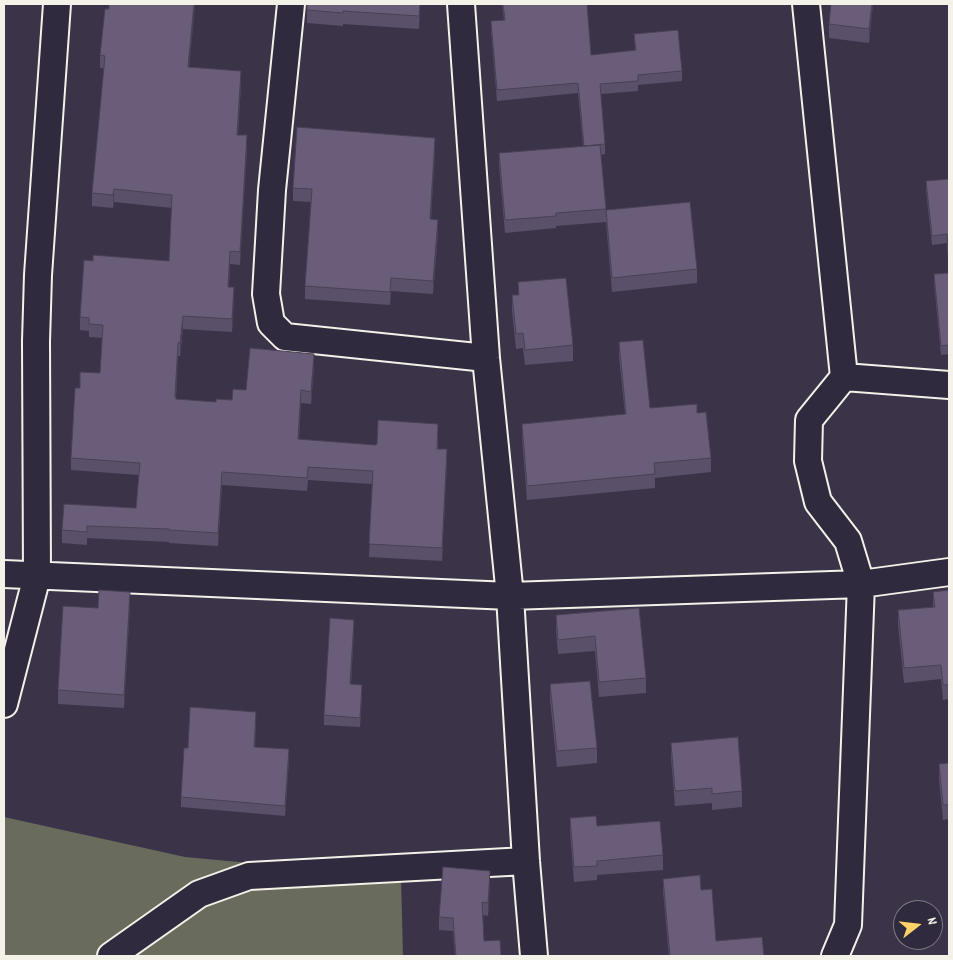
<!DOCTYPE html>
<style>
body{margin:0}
#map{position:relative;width:953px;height:960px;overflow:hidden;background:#3b3449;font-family:Dekko,sans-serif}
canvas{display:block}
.frame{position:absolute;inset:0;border:5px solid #f4f1e8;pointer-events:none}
.north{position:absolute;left:893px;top:900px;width:50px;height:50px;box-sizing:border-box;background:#2f2a3d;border:1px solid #7e7a81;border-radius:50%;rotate:74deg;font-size:14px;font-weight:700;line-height:20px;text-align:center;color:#f4f1e8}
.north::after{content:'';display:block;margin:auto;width:18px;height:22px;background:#ffd166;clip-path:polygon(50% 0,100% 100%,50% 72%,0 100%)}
</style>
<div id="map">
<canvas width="953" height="960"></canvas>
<div class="frame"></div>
<div class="north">N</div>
</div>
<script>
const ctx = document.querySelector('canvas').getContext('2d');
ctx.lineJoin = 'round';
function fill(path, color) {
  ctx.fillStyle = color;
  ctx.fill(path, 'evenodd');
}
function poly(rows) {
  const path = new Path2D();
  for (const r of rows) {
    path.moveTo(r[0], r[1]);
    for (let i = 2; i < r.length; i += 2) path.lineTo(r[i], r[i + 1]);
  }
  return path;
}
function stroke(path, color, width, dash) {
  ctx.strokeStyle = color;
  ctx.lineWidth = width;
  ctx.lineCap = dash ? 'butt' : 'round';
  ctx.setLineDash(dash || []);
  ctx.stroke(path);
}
const green = poly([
 [4,817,185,857,401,877,403,956,4,956]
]);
const minor = poly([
 [291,4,272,190,266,294,271,323,285,337,486,358],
 [461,4,486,358,510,596,526,861,534,956],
 [806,4,844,377,809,420,808,461,818,502,848,541,861,584,848,925,835,956],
 [844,377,949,385],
 [4,574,510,596,861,584,949,572],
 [4,704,37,576,36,341,38,275,57,4],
 [111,956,199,894,249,876,526,861]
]);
const wall = poly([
 [195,4,189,67,241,84,238,135,247,148,240,265,230,264,229,287,234,300,232,332,183,329,180,356,178,356,176,399,216,402,232,400,246,390,314,367,311,404,301,403,299,440,375,445,438,437,438,449,447,462,442,561,369,557,372,484,308,480,307,491,222,485,218,546,169,543,169,542,87,538,87,545,62,543,62,530,136,508,139,475,71,470,71,458,80,388,100,373,102,338,89,337,89,331,80,330,80,317,93,261,169,261,172,208,114,202,113,208,92,206,92,193,104,68,100,68,100,55,109,9],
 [420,4,419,29,343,24,343,26,307,23,307,10],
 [502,4,587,4,591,55,635,51,634,34,682,71,682,81,638,85,638,91,601,94,605,144,605,154,601,155,606,210,697,269,697,283,612,292,606,222,556,226,556,228,505,233,499,166,499,153,583,146,578,93,497,101,491,31,491,21,504,20],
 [831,4,873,4,869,43,829,38,829,24],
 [435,151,431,219,438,233,433,294,391,291,390,305,305,299,305,286,311,202,293,201,293,188],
 [949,179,949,272,947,243,932,245,926,190,926,181],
 [949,273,949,354,941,355,934,283,934,274],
 [518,282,573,345,573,361,525,365,523,348,516,349,512,311,512,295,518,295],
 [619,342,650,408,697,413,711,458,711,472,655,478,655,488,527,500,522,438,522,424,625,414,619,357],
 [949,590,949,699,943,700,941,679,904,683,898,625,898,610,933,607,933,592],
 [130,605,124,708,58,704,58,690,98,608],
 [639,608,646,678,646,693,599,697,595,651,558,654,556,630,556,615],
 [354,630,351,684,362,695,360,727,324,725,324,715],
 [550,684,597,748,597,763,557,767,550,700],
 [256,722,255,747,289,760,285,816,181,807,181,797,188,748],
 [671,743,742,791,742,807,712,810,712,803,675,806,671,758],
 [949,763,949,819,943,820,939,779,939,764],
 [570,818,597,826,663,855,663,870,597,875,597,880,574,882,570,832],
 [663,879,701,890,716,941,764,956,669,956,663,891],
 [490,884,488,916,483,915,484,941,501,956,455,956,453,931,439,930,439,917]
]);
const shadedWall = poly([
 [194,4,195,4,195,8,188,80,188,67],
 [872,4,873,4,869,43,869,29],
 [241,71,241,84,237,148,237,135],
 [247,135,247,148,240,265,240,252],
 [435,138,435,151,430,232,430,219],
 [114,189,114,202,113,208,113,195],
 [438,220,438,233,433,294,433,281],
 [230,251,230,264,228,300,228,287],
 [234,287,234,300,232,332,232,319],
 [183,316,183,329,180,356,180,343],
 [178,343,178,356,175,409,175,396],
 [314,354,314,367,311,404,311,392],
 [301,390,301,403,298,452,298,439],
 [447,449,447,462,442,561,442,548],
 [222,472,222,485,218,546,218,533],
 [130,592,130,605,124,708,124,695],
 [354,620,354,630,350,694,350,684],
 [362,685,362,695,360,727,360,718],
 [289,749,289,760,285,816,285,806],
 [490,871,490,884,488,916,488,903]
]);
const building = poly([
 [109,4,194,4,188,67,241,71,237,135,247,135,240,252,230,251,228,287,234,287,232,319,183,316,180,343,178,343,175,396,176,399,216,402,216,399,232,400,233,389,246,390,250,348,314,354,311,392,301,390,298,439,375,445,377,444,378,420,438,424,437,449,447,449,442,548,369,544,373,471,308,467,307,478,222,472,218,533,169,530,169,529,87,526,87,532,62,530,64,504,136,508,140,463,71,458,75,388,80,388,80,372,100,373,103,325,89,324,89,318,80,317,84,260,93,261,93,255,169,261,172,195,114,189,113,195,92,193,105,56,100,55,105,9,109,9,109,4],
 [307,4,420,4,419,16,343,11,343,13,307,10,307,4],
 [503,4,587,4,591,55,636,50,634,34,678,30,682,71,638,75,638,81,600,84,605,144,584,146,578,83,497,90,491,21,505,20,503,4],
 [831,4,872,4,869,29,829,24,831,4],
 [297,127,435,138,430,219,438,220,433,281,391,278,390,292,305,286,312,189,293,188,297,127],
 [600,145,606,209,556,213,556,216,505,220,499,153,600,145],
 [949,179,949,263,947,234,932,236,926,181,949,179],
 [690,202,697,269,612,278,606,210,690,202],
 [949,273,949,345,941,346,934,274,949,273],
 [566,278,573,345,525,350,523,333,516,334,512,295,519,295,518,282,566,278],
 [643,340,650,408,697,404,697,413,706,412,711,458,654,463,655,474,527,486,522,424,626,414,619,342,643,340],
 [99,590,130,592,124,695,58,690,63,606,98,608,99,590],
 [949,590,949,685,943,685,941,665,904,668,898,610,935,607,933,592,949,590],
 [639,608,646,678,599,682,595,636,558,640,556,615,639,608],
 [330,618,354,620,350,684,362,685,360,718,324,715,330,618],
 [590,681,597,748,557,751,550,684,590,681],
 [190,707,256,712,254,747,289,749,285,806,181,797,184,748,188,748,190,707],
 [738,737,742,791,712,794,712,788,675,791,671,743,738,737],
 [949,763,949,805,943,805,939,764,949,763],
 [596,816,597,826,660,821,663,855,597,861,597,866,574,867,570,818,596,816],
 [443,867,490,871,488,903,482,902,484,941,500,940,501,956,456,956,453,918,439,917,443,867],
 [700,875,701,890,712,889,716,941,762,937,764,956,670,956,663,879,700,875]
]);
fill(green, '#696b5c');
stroke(minor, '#f4f1e8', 30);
stroke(minor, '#2f2a3d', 26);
fill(wall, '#5a5069');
fill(shadedWall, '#4a4155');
fill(building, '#695d7a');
stroke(building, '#4a4155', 1);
</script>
